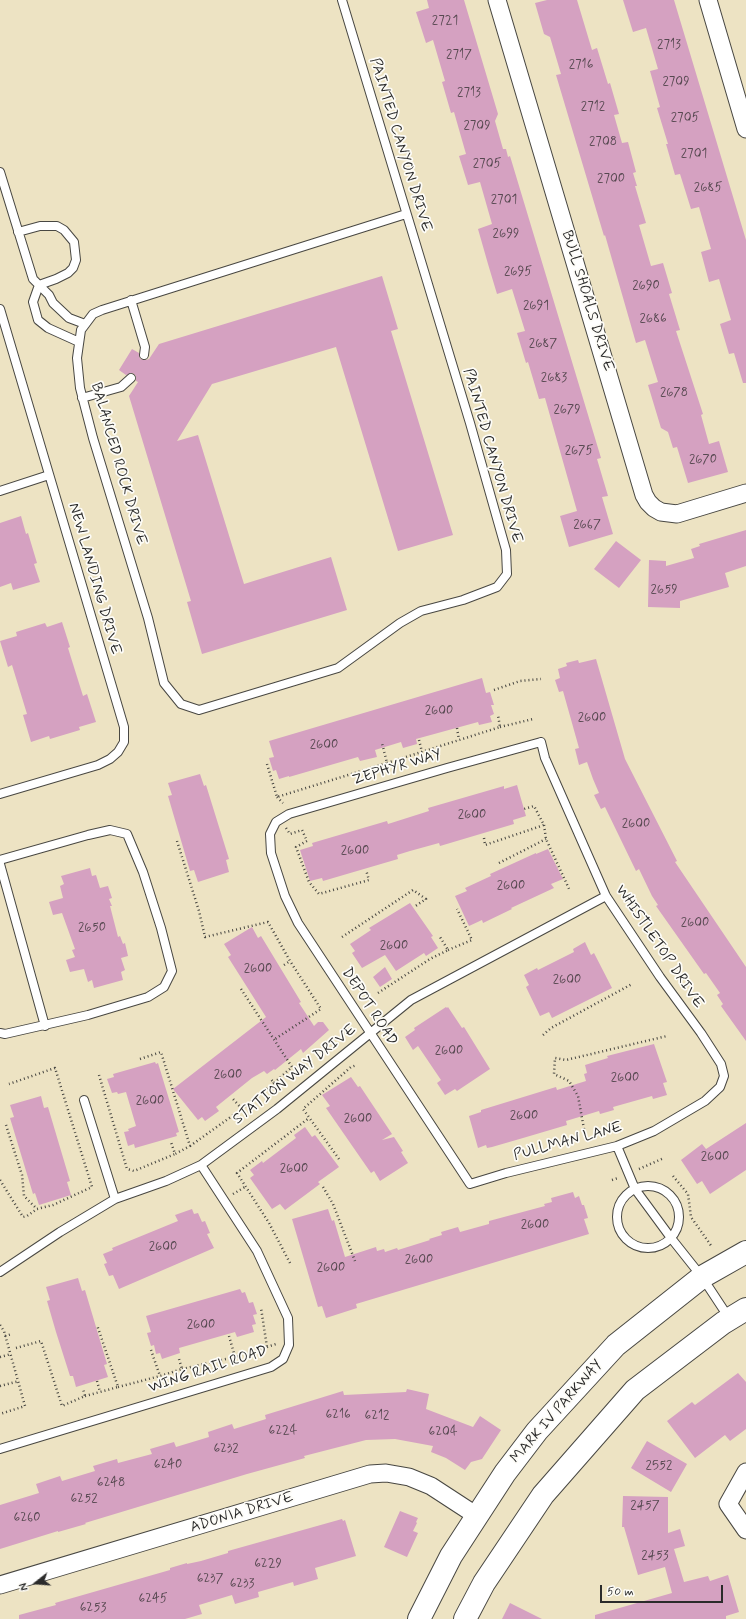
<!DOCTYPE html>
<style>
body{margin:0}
#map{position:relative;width:746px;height:1619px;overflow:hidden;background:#ede3c3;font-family:Mynerve,sans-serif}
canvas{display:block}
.north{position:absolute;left:16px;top:1563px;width:40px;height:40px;-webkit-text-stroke:3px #fdfcf7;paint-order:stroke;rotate:253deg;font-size:11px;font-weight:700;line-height:16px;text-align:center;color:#2b2b2b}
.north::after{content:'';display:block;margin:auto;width:14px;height:18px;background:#2b2b2b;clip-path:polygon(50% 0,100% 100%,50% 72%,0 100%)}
.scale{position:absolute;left:600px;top:1585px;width:123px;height:18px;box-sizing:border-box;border:2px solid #2b2b2b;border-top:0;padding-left:5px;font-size:12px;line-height:14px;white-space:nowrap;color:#2b2b2b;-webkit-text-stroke:3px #fdfcf7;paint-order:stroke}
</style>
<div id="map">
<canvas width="746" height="1619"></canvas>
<div class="north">N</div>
<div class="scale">50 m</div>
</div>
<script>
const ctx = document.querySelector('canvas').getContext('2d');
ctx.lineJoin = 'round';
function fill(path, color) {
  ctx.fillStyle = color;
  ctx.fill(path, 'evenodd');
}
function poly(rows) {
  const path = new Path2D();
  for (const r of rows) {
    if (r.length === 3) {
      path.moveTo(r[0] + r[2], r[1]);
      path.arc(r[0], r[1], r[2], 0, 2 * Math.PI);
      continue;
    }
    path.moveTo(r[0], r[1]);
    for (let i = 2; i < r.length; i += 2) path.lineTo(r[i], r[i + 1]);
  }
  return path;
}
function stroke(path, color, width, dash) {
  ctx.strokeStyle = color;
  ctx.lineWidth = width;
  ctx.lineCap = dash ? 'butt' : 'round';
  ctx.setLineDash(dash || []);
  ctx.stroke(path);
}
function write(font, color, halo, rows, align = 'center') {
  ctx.font = font + ' Mynerve,sans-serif';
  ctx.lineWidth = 3.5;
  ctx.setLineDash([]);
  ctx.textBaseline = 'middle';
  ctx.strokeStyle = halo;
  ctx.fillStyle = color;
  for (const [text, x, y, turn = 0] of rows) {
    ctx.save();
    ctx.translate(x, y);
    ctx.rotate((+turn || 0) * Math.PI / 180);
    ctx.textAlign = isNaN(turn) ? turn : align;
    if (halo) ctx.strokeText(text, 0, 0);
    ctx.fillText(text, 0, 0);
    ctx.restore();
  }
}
const building = poly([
 [427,0,464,0,498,114,495,121,503,149,506,149,508,157,510,156,601,458,597,459,608,496,602,497,613,534,569,547,560,516,577,511,545,398,539,399,528,362,526,363,517,333,525,331,512,289,497,294,488,264,478,229,492,224,480,182,468,185,459,156,466,154,454,112,451,113,442,82,445,81,433,40,426,43,416,12,429,8],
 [547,0,577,0,592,50,597,48,608,84,610,83,619,114,614,115,622,143,628,142,636,172,633,173,637,186,635,186,646,223,639,225,651,266,663,263,672,293,669,294,680,330,676,331,703,414,701,415,709,444,719,441,728,472,688,483,677,447,673,448,668,432,661,428,648,385,658,382,645,340,636,343,605,235,604,236,556,75,561,74,550,37,544,34,535,3],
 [623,0,674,0,746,240,746,383,743,383,734,353,729,354,720,324,731,320,719,279,709,282,701,252,711,249,699,207,691,209,680,174,675,175,666,144,668,144,657,108,660,107,650,71,658,69,646,28,633,32],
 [382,276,398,329,391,331,453,535,398,551,336,347,212,384,177,441,198,435,244,584,331,557,347,610,202,654,187,602,191,601,129,396,138,382,136,381,136,376,133,373,126,375,119,370,132,349,139,353,140,359,146,360,149,359,159,344],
 [21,516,26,534,28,533,37,563,34,564,40,582,13,590,11,583,0,587,0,523],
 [746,530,746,566,725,573,729,587,680,601,680,608,648,607,649,560,666,561,666,566,694,558,691,549,700,546,699,544],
 [616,541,641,560,619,588,594,569],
 [62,622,70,647,68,648,83,696,87,694,96,722,79,727,80,730,50,739,49,736,31,742,23,715,27,714,12,665,8,667,0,641,17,636,16,632,45,623,47,627],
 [596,659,625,759,677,861,675,862,746,967,746,1041,721,1006,723,1004,717,995,720,993,706,973,704,974,656,906,658,905,652,896,639,869,636,871,605,807,601,809,594,795,599,793,593,779,587,762,579,765,575,749,579,748,563,691,559,692,555,680,560,678,558,669,567,666,566,663,578,660,579,663],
 [482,678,486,693,490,692,494,705,491,705,494,714,490,716,492,722,479,725,478,722,416,739,417,744,403,748,401,742,375,750,377,757,360,761,358,757,289,777,289,776,279,779,276,770,273,771,269,758,274,757,269,741],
 [200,774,204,786,206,785,215,814,229,859,226,860,229,872,198,882,194,870,190,871,168,796,172,795,168,783],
 [517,785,526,816,513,820,514,824,440,846,439,843,410,851,397,855,398,859,323,881,322,878,310,881,300,850,313,846,312,843,387,821,388,824,429,811,428,808,504,786,504,789],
 [548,849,563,879,551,884,554,888,511,908,512,909,483,923,482,920,469,926,455,896,467,891,465,888,491,876,490,874,536,853,536,854],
 [90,868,92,876,96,875,100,888,108,886,112,898,109,899,112,906,110,906,118,937,120,936,123,944,125,943,128,956,121,958,125,970,121,972,123,980,94,988,92,980,88,982,84,969,70,972,66,960,75,957,72,950,75,949,62,913,53,915,49,902,63,898,60,886,64,884,61,876],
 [410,903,433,936,431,937,438,948,426,956,424,953,396,971,385,955,362,968,352,953,355,951,350,944,371,930,369,928],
 [252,927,258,938,261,936,301,1002,299,1003,314,1026,318,1022,323,1022,329,1030,303,1053,301,1049,275,1070,274,1069,267,1074,264,1071,252,1078,216,1107,219,1111,205,1121,202,1117,198,1120,173,1089,266,1017,228,957,231,955,224,944],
 [585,942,591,955,594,953,612,988,552,1018,549,1012,540,1016,526,987,529,985,524,975,537,968,538,970,574,952,573,949],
 [385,967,392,979,380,987,373,977],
 [446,1007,447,1008,448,1007,462,1028,464,1027,490,1069,457,1091,455,1089,445,1095,437,1083,441,1080,418,1046,413,1050,405,1037,415,1030,414,1028],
 [654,1044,667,1082,663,1083,667,1095,653,1099,652,1096,613,1107,614,1110,600,1114,599,1111,566,1121,567,1125,523,1138,492,1147,487,1148,486,1145,478,1148,469,1116,481,1112,481,1110,556,1087,557,1090,586,1081,584,1074,587,1073,585,1065,608,1058,607,1056],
 [155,1062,156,1064,158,1063,179,1132,176,1133,177,1136,135,1148,134,1144,128,1146,124,1132,129,1131,128,1129,136,1126,126,1092,118,1094,117,1092,112,1093,107,1079,114,1077,113,1074],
 [351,1077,358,1087,360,1086,392,1134,382,1140,394,1137,403,1151,401,1152,408,1163,380,1181,374,1171,371,1173,326,1108,330,1106,322,1095],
 [41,1096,44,1108,48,1107,70,1181,67,1182,71,1195,39,1205,35,1193,33,1194,10,1118,14,1117,10,1105],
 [746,1123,746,1170,710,1194,702,1181,697,1184,681,1160,702,1144,706,1149],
 [305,1127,312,1137,315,1135,339,1167,318,1182,320,1184,285,1210,280,1204,272,1209,250,1178,254,1175,250,1170,262,1161,263,1163,296,1138,294,1135],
 [573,1192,575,1198,579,1196,582,1205,584,1205,588,1218,584,1219,589,1234,356,1304,357,1308,326,1318,322,1306,318,1307,292,1219,328,1209,332,1221,334,1220,345,1257,376,1247,377,1251,384,1249,385,1252,397,1248,398,1250,430,1240,429,1239,442,1235,441,1232,458,1227,460,1232,489,1224,489,1221,545,1206,544,1204,552,1202,551,1198],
 [192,1209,194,1214,198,1213,202,1222,205,1221,210,1233,207,1234,214,1248,119,1289,113,1275,109,1276,104,1264,107,1263,103,1254,113,1250,112,1248,178,1221,175,1215],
 [78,1278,82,1291,85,1290,107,1364,104,1365,108,1377,76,1387,73,1376,70,1376,56,1332,47,1301,50,1300,46,1287],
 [240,1289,242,1293,245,1292,249,1303,253,1302,257,1314,253,1315,256,1324,252,1325,254,1332,237,1337,235,1332,179,1348,180,1353,162,1359,160,1353,156,1354,154,1345,151,1346,147,1333,151,1332,146,1316],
 [738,1373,746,1382,746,1429,730,1441,725,1435,695,1458,667,1421,692,1402,695,1405],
 [407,1389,429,1394,426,1409,473,1427,480,1416,501,1430,482,1459,471,1462,465,1470,446,1458,431,1452,433,1446,395,1439,366,1440,304,1456,305,1458,247,1474,85,1523,86,1524,58,1532,58,1531,0,1549,0,1505,39,1493,36,1484,60,1476,62,1481,95,1471,93,1466,117,1459,118,1463,152,1454,150,1449,174,1442,176,1447,209,1437,208,1432,232,1424,234,1429,266,1419,265,1415,343,1391,344,1395,406,1392],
 [647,1441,687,1464,671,1492,631,1468],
 [623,1496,668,1497,668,1533,680,1529,685,1546,674,1549,684,1582,708,1576,710,1581,728,1575,739,1612,726,1616,726,1619,595,1619,595,1615,672,1593,665,1567,638,1575,624,1527,622,1527],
 [400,1511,418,1518,416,1522,417,1523,413,1531,418,1533,407,1557,384,1547],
 [342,1519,343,1521,345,1520,356,1556,315,1568,318,1579,294,1586,293,1582,258,1592,259,1597,235,1604,232,1595,199,1605,202,1614,185,1619,19,1619,19,1615,56,1605,55,1603,170,1570,170,1568,187,1563,187,1564,201,1561,228,1553,228,1551],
 [510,1603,542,1619,502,1619]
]);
const path = poly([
 [494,690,520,681,541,679],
 [500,727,533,719],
 [457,728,459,740],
 [419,740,422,752],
 [387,763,500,727,498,715],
 [267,764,277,797,387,763,382,743],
 [277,797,283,803],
 [544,825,546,839,570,891],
 [286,828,290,834,302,830,307,841,296,847,309,882,319,894,369,880,366,870],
 [484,838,485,845,544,825,534,806,524,809],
 [177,841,199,911,205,937,268,922,290,961,321,1009,275,1039],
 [499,863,546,839],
 [342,937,413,890,426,899,414,907],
 [448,950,472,940,457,909],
 [284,965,290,961],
 [241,989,292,1067,274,1083,270,1078],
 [378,993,430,959,448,950,440,937],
 [543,1035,551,1028,632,984],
 [140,1059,161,1052,190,1146,175,1154,171,1142],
 [99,1075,127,1169,134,1171,175,1154],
 [242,1109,274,1083],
 [6,1125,22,1175,24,1196,37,1209,53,1205,92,1187,55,1068,9,1084],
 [584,1129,578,1096,569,1081,554,1074,555,1058,566,1060,667,1036],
 [190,1146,242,1109,233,1099],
 [339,1159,303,1109,351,1067,357,1065],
 [639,1169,664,1158],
 [673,1176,688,1194,691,1217,712,1247],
 [0,1180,23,1217,27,1216,37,1209],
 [612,1180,618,1178],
 [323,1187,333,1204,355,1261],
 [233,1194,245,1187],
 [290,1263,269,1223,237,1173,309,1118],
 [0,1325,4,1331,25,1406,0,1414],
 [5,1336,12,1334],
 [229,1336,235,1357,267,1347,261,1308],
 [267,1347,276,1344],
 [16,1348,41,1341,62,1406,85,1396,83,1389],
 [151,1350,160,1376,182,1369,179,1359],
 [0,1357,11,1354],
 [182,1369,235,1357],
 [97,1381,100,1392,118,1387,97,1325],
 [0,1386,19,1381],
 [118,1387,160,1376],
 [85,1396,100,1392]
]);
const lane = poly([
 [342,0,470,423,506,550,507,574,497,587,463,600,421,611,400,623,338,668,199,710,181,704,164,683,148,618,93,438,80,388,77,358,81,330,93,314,102,310,406,214],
 [0,172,33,279,49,295,53,303,69,318,85,324],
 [18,232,40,226,57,226,64,230,74,242,76,260,73,268,68,273,56,279,39,285],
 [39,285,33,302,38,320,48,328,79,342],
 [131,300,145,347,144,355],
 [0,309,124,727,124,742,118,752,110,759,98,765,0,794],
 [82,398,121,387,131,378],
 [0,491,49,475],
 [541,742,545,758,606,896,660,977,701,1033,721,1064,724,1076,720,1087,705,1101,654,1131,617,1146,506,1173,470,1184,298,923,285,896,271,853,270,834,276,822,289,814,447,768,541,742],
 [0,860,88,835,110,830,127,834,143,872,161,928,172,971,164,987,148,997,88,1015,5,1034,0,1033],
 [0,864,45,1026],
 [84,1100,115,1199],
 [617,1146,635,1189,671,1238,702,1277,729,1318],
 [648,1217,31],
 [0,1272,60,1232,115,1199,166,1181,201,1165,277,1109,411,1000,606,896],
 [0,1449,271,1367,283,1359,289,1345,288,1318,257,1251,201,1165]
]);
const street = poly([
 [497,0,644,495,648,502,654,508,661,512,677,514,746,493],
 [708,0,746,129],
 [746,1472,728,1504,746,1530],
 [0,1585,370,1474,386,1473,409,1477,431,1486,477,1516]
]);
const secondary = poly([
 [419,1619,451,1556,505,1473,537,1431,616,1345,702,1277,746,1252],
 [465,1619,484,1583,543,1495,635,1390,723,1323,746,1309]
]);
const numberNames = [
 ["2721",445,21],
 ["2713",669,45],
 ["2717",459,55],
 ["2716",581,65],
 ["2709",676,82],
 ["2713",469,93],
 ["2712",593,107],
 ["2705",685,118],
 ["2709",477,126],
 ["2708",603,142],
 ["2701",694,154],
 ["2705",487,164],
 ["2700",611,179],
 ["2685",708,188],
 ["2701",504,200],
 ["2699",506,234],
 ["2695",518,272],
 ["2690",646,286],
 ["2691",536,306],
 ["2686",653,319],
 ["2687",543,344],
 ["2683",554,378],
 ["2678",674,393],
 ["2679",567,410],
 ["2675",579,451],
 ["2670",703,460],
 ["2667",587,525],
 ["2659",664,590],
 ["2600",439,711],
 ["2600",592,718],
 ["2600",324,745],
 ["2600",472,815],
 ["2600",636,824],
 ["2600",355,851],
 ["2600",511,886],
 ["2600",695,923],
 ["2650",92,928],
 ["2600",394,946],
 ["2600",258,969],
 ["2600",567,980],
 ["2600",449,1051],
 ["2600",228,1075],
 ["2600",625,1078],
 ["2600",150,1101],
 ["2600",524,1116],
 ["2600",358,1119],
 ["2600",715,1157],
 ["2600",294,1169],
 ["2600",535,1225],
 ["2600",163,1247],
 ["2600",419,1260],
 ["2600",331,1268],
 ["2600",201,1325],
 ["6216",338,1415],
 ["6212",377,1416],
 ["6224",283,1431],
 ["6204",443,1432],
 ["6232",226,1449],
 ["6240",168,1465],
 ["2552",659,1466],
 ["6248",111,1483],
 ["6252",84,1499],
 ["2457",645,1506],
 ["6260",27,1518],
 ["2453",655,1556],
 ["6229",268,1564],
 ["6237",210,1579],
 ["6233",242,1584],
 ["6245",153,1599],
 ["6253",93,1608]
];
const streetNames = [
 ["PAINTED CANYON DRIVE",400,145,73],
 ["BULL SHOALS DRIVE",587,301,73],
 ["PAINTED CANYON DRIVE",492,456,74],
 ["BALANCED ROCK DRIVE",118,464,74],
 ["NEW LANDING DRIVE",94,579,74],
 ["ZEPHYR WAY",397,768,-17],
 ["WHISTLETOP DRIVE",659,947,56],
 ["DEPOT ROAD",369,1007,57],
 ["STATION WAY DRIVE",295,1075,-38],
 ["PULLMAN LANE",568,1142,-15],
 ["WING RAIL ROAD",208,1370,-18],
 ["MARK IV PARKWAY",557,1412,-49],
 ["ADONIA DRIVE",242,1513,-17]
];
fill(building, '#d5a1c1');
stroke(lane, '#484742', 10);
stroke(street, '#484742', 19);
stroke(secondary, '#484742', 24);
stroke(path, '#484742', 2.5, [1, 3]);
stroke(lane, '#fff', 8);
stroke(street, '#fff', 17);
stroke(secondary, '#fff', 22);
write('13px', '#564850', null, numberNames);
write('15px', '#2b2b2b', '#fdfcf7', streetNames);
</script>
